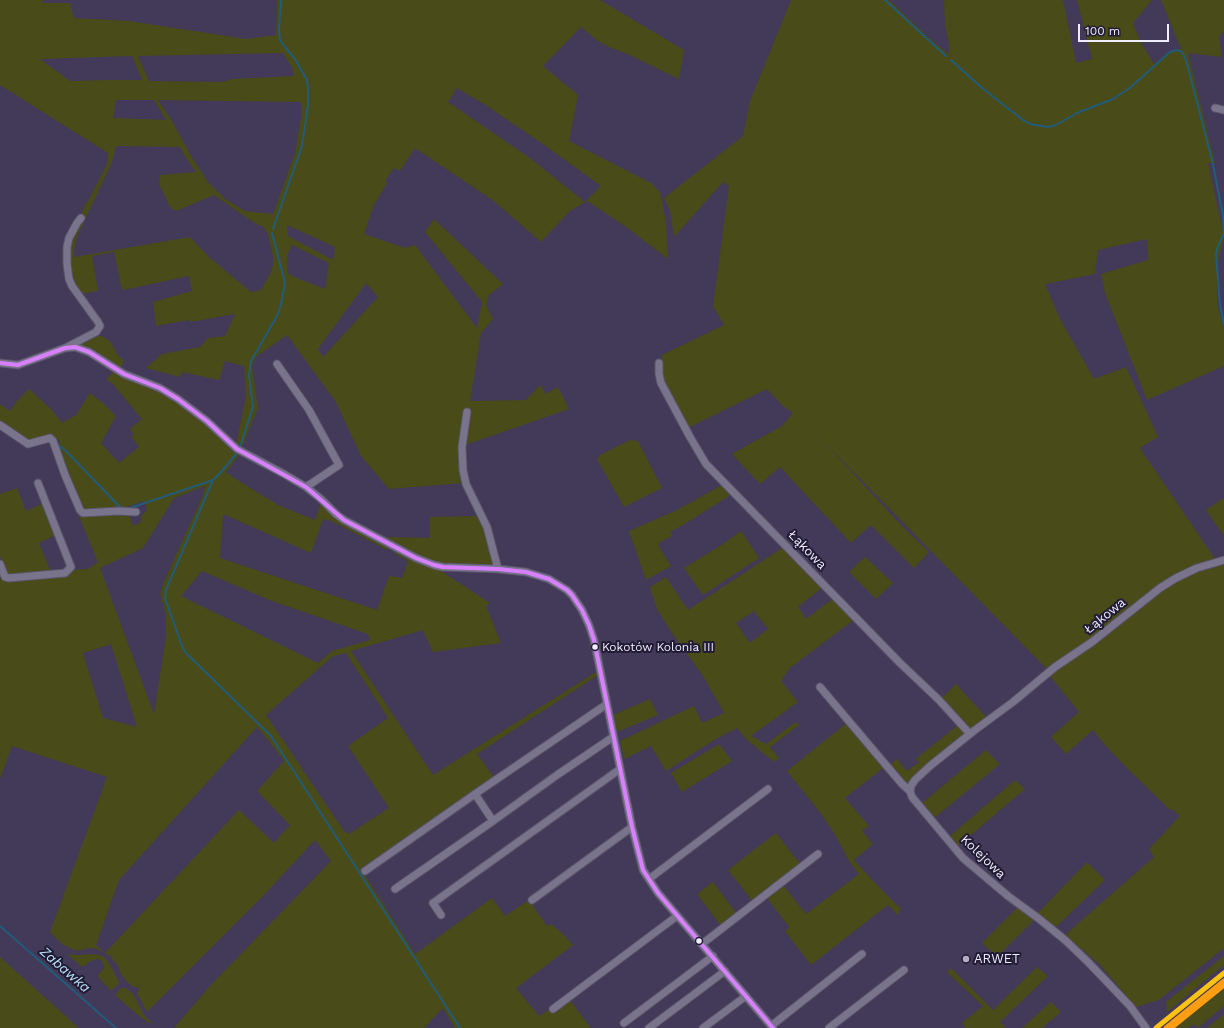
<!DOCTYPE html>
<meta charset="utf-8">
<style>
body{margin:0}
#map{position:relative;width:1224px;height:1028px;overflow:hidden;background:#423a58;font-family:"Work Sans",sans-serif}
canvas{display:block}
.scale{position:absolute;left:1078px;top:24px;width:91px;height:18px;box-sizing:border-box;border:2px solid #f0edfc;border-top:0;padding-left:5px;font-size:12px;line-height:14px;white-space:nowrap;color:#f0edfc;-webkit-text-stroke:3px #211b35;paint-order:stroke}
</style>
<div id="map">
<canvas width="1224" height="1028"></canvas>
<div class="scale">100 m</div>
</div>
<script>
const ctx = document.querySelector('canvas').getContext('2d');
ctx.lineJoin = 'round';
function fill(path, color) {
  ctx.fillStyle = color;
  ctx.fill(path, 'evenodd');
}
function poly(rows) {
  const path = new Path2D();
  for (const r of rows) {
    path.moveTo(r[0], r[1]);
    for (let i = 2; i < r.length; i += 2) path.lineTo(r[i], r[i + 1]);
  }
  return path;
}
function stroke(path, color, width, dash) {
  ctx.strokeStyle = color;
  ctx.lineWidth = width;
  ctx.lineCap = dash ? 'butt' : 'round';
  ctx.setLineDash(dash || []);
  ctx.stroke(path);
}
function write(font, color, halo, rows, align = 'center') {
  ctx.font = font + ' "Work Sans",sans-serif';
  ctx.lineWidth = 4;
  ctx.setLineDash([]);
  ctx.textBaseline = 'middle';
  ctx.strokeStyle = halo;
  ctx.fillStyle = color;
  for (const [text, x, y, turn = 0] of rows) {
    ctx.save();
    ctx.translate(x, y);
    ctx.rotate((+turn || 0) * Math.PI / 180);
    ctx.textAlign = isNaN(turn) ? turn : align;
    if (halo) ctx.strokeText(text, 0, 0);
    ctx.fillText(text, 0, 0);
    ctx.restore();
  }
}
const green = poly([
 [0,0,43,0,43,3,70,3,74,18,129,21,246,39,276,35,277,0,600,0,684,50,679,79,630,55,609,47,598,41,581,27,543,66,578,95,569,141,651,183,660,192,666,222,668,259,626,227,589,202,585,202,570,211,541,242,494,201,415,148,400,171,394,168,385,181,387,183,373,207,364,234,405,248,415,245,477,328,482,302,425,232,434,219,503,284,489,295,486,305,493,319,481,333,470,401,526,400,540,385,546,394,558,387,569,409,465,445,465,459,467,477,470,490,495,543,500,561,502,564,492,565,448,565,438,563,429,560,385,537,430,538,430,517,480,516,464,483,389,489,361,456,336,402,287,335,256,357,252,366,258,408,242,447,236,445,246,395,244,366,225,361,219,380,182,372,180,377,146,368,162,354,200,347,208,338,225,336,235,314,190,322,189,320,156,326,153,302,192,291,189,276,123,290,121,286,114,252,92,256,98,291,80,294,75,284,71,273,69,259,71,241,86,202,87,203,107,164,108,153,0,85],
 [283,53,292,68,294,76,233,79,222,82,149,81,138,56],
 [132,56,142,80,105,80,70,81,40,59],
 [457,88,487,106,543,144,601,186,585,202,530,158,448,102],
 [116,100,154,100,166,120,113,118],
 [158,100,301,102,301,118,295,153,273,214,245,211,225,199,208,182,191,156,172,121],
 [116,146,180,147,186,158,196,172,160,175,159,184,170,207,176,211,214,195,253,222,263,227,268,234,273,257,273,265,270,274,262,288,259,291,251,292,209,257,190,237,74,257,74,250,77,237,112,162],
 [287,225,335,247,333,260,288,236],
 [292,245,329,263,325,289,299,279,287,273,287,255],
 [366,283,378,297,323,357,318,349],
 [791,0,889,0,929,38,949,54,949,44,945,26,944,0,1063,0,1076,63,1092,59,1077,0,1152,0,1133,23,1140,41,1154,64,1170,51,1181,49,1161,0,1224,0,1224,31,1219,37,1222,57,1188,53,1215,163,1208,163,1224,237,1217,267,1217,304,1224,330,1224,366,1147,400,1105,293,1101,274,1148,260,1147,239,1098,250,1095,274,1045,284,1059,317,1094,379,1126,367,1158,437,1140,448,1215,559,1209,560,1197,564,1206,568,1224,564,1224,948,1160,999,1155,1001,1136,1007,1099,964,1065,935,1154,857,1149,849,1180,816,1172,809,1171,811,1127,768,1105,745,1093,730,1066,754,1051,737,1079,712,1050,676,1051,675,1045,667,819,437,902,526,929,552,914,568,871,525,851,543,780,467,760,484,732,454,782,426,793,413,783,406,767,389,688,428,663,380,661,370,662,355,724,325,713,306,729,186,723,182,674,237,670,211,664,198,743,136,750,101],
 [96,336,102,336,111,342,117,354,124,361,120,369,99,354,80,345,80,343],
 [114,372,146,385,189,410,207,426,234,452,239,455,228,470,225,472,255,491,280,506,315,520,321,503,388,546,387,550,331,521,323,519,311,553,223,514,220,558,377,610,389,576,402,578,408,561,394,553,395,549,415,560,441,571,490,603,486,606,501,643,433,652,423,630,351,651,433,775,596,672,598,675,477,754,494,777,361,869,415,954,492,898,505,916,529,900,547,926,551,924,563,934,573,945,516,988,539,1016,548,1010,551,1013,569,999,591,1028,455,1028,443,1008,424,1028,174,1028,210,986,331,861,315,840,264,895,147,1012,137,993,139,988,132,986,127,982,122,976,117,964,113,961,112,957,97,949,89,948,77,951,70,948,62,944,50,932,107,777,12,746,0,779,0,569,3,577,11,582,58,577,72,570,88,569,98,562,79,516,108,514,129,515,133,526,141,522,141,516,147,510,144,501,121,509,90,510,83,509,80,504,59,448,60,441,51,434,26,441,0,423,0,404,10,411,17,401,29,389,52,410,62,423,76,415,90,393,103,403,116,416,101,443,119,463,139,447,131,436,134,434,130,429,142,419,112,383,106,380,111,374],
 [205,486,203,495,163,584,160,594,166,615,166,636,154,714,100,568,143,548,174,498],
 [202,571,272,601,368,634,370,640,332,651,318,663,181,596],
 [111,644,137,727,103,718,83,653],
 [346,653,388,718,348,746,389,808,349,834,344,831,305,773,299,769,304,771,266,715,333,656],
 [257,727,268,740,284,761,257,791,290,825,274,843,239,810,105,953,96,945,119,880],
 [630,440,638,441,662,488,624,507,597,459,600,455],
 [724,484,731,492,729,496,683,525,670,532,672,536,659,543,658,545,671,566,646,580,629,531,675,511],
 [17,488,26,511,44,503,56,535,39,543,51,572,8,575,0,556,0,494],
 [1224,498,1224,536,1206,510],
 [741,531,759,558,703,595,684,568,723,544],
 [782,548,786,548,824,586,798,607,806,619,834,598,855,619,790,668,781,681,798,702,751,736,766,744,796,722,799,725,770,747,779,758,774,762,746,739,737,728,716,739,666,771,651,746,624,759,620,741,694,706,702,723,724,713,703,676,670,630,657,609,650,587,666,577,688,610],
 [754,611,768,629,750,643,736,623],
 [865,557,893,583,876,599,849,572],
 [956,684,987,718,974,729,969,729,941,699],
 [650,699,658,715,617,732,613,715],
 [847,723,883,768,845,798,869,826,862,831,873,844,854,860,876,884,901,909,898,915,888,905,811,965,785,931,789,927,767,898,783,885,806,914,859,874,849,861,837,838,822,815,787,771],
 [958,725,965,732,965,736,907,786,890,765,897,759,907,771,919,762,916,759],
 [719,744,732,761,682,792,671,773],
 [986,750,1000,764,933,819,921,804],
 [1015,780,1025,789,957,847,949,837],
 [776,833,801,865,753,902,728,870],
 [1087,862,1105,880,1055,928,1037,914],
 [713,882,737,914,721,926,697,894],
 [1018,907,1035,919,997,957,982,943],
 [67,954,78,955,96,954,104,957,109,963,118,980,119,983,111,991,99,978,98,975,104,968,104,964,101,960,97,959,91,961,82,967],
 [1224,956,1224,965,1167,1012,1166,1002],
 [0,957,79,1028,0,1028],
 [1037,967,1048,976,1000,1022,1006,1028,966,1028,962,1023,983,1006,947,972,951,968,993,1010],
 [1224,982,1224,1006,1198,1028,1194,1024,1188,1028,1168,1028],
 [122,988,126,988,134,995,144,1015,151,1022,150,1024,138,1015,115,995,120,989],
 [1051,1002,1061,1012,1042,1028,1022,1028],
 [1224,1014,1224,1028,1207,1028,1223,1015]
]);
const stream = poly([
 [885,0,946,56],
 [951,60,982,88,1023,120,1030,124,1048,127,1056,125,1077,113,1113,99,1131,87,1170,52,1177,50,1182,52,1186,60,1212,160,1223,215,1224,233,1217,249,1216,254,1220,305,1224,325],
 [273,229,302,146,308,105,308,89,307,80,295,59,284,46,280,40,279,30,281,0],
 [57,444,66,451,119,506,123,508,130,508,213,480],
 [240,447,253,407,249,375,251,361,278,314,281,304,285,283,272,233],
 [236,454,223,470,213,480,166,590,165,598,182,646,186,653,271,736,460,1028],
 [0,926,116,1028]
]);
const minor = poly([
 [1215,108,1224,110],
 [67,347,96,332,100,326,98,322,72,286,69,279,67,264,67,247,69,238,77,223,81,218],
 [0,363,18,365,65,348,75,347,89,352,124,374,160,388,178,399,207,421,237,449,284,474,306,487,321,499,336,514,344,520,416,558,434,565,443,567,498,569,526,572,549,579,567,590,572,595,582,610,589,625,594,640,632,827,643,870,658,893,773,1028],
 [659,363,659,374,661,383,690,437,706,464,900,663,938,699,970,734],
 [277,364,309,410,339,465,306,487],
 [467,412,462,447,463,470,466,484,487,527,498,569],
 [0,425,28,444,50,438,53,441,65,475,80,510,83,513,119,511,136,512],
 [0,564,5,577,9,578,65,573,71,567,38,483],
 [820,687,902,784,910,791,912,797,963,858,1008,896,1038,918,1065,940,1088,962,1130,1006,1146,1028],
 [910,791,911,786,915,780,930,766,975,730,1013,702,1055,667,1092,642,1160,588,1176,578,1197,568,1224,560],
 [493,821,557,775,613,737],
 [365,871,475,794,607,704],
 [649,879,768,789],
 [395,889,493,821,475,794],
 [532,900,632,827],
 [441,915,433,903,620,769],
 [702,944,818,854],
 [553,1009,677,916],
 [624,1023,713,956],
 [771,1026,862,954],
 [649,1028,725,971],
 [703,1028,746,996],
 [829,1028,904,970]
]);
const bus1 = poly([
 [0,363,18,365,65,348,75,347,89,352,124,374,160,388,178,399,207,421,237,449,306,487,344,520,416,558,434,565,443,567,498,569,526,572,549,579,567,590,572,595,582,610,589,625,594,640,632,827,643,870,658,893,773,1028]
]);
const rail1 = poly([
 [1156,1028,1224,973]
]);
const rail2 = poly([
 [1166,1028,1224,981]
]);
const rail3 = poly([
 [1171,1028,1224,985]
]);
const markers = [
 [595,647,3.5,"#f0edfc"],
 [699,941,3.5,"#f0edfc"],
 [966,959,4,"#b3aec3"]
];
const busNames = [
 ["Kokotów Kolonia III",602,647]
];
const streetNames = [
 ["Łąkowa",807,550,46],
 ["Łąkowa",1105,616,-39],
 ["Kolejowa",983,857,44]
];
const poiNames = [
 ["ARWET",974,959]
];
const waterNames = [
 ["Zabawka",65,970,41]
];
fill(green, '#494b18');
stroke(stream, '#225c7a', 2);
stroke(minor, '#5a546a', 9);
stroke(minor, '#79738c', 7);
stroke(bus1, '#d880ff', 4);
stroke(rail1, '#fec210', 5);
stroke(rail2, '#ff9d13', 5);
stroke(rail3, '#ff9d13', 5);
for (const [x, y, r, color] of markers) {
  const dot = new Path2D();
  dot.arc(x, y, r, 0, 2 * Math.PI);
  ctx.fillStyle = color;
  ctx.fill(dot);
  stroke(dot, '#211b35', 1.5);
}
write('12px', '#f0edfc', '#211b35', busNames, 'left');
write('13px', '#f0edfc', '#211b35', streetNames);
write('13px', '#f0edfc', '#211b35', poiNames, 'left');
write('italic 14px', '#b9e1f7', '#211b35', waterNames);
</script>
